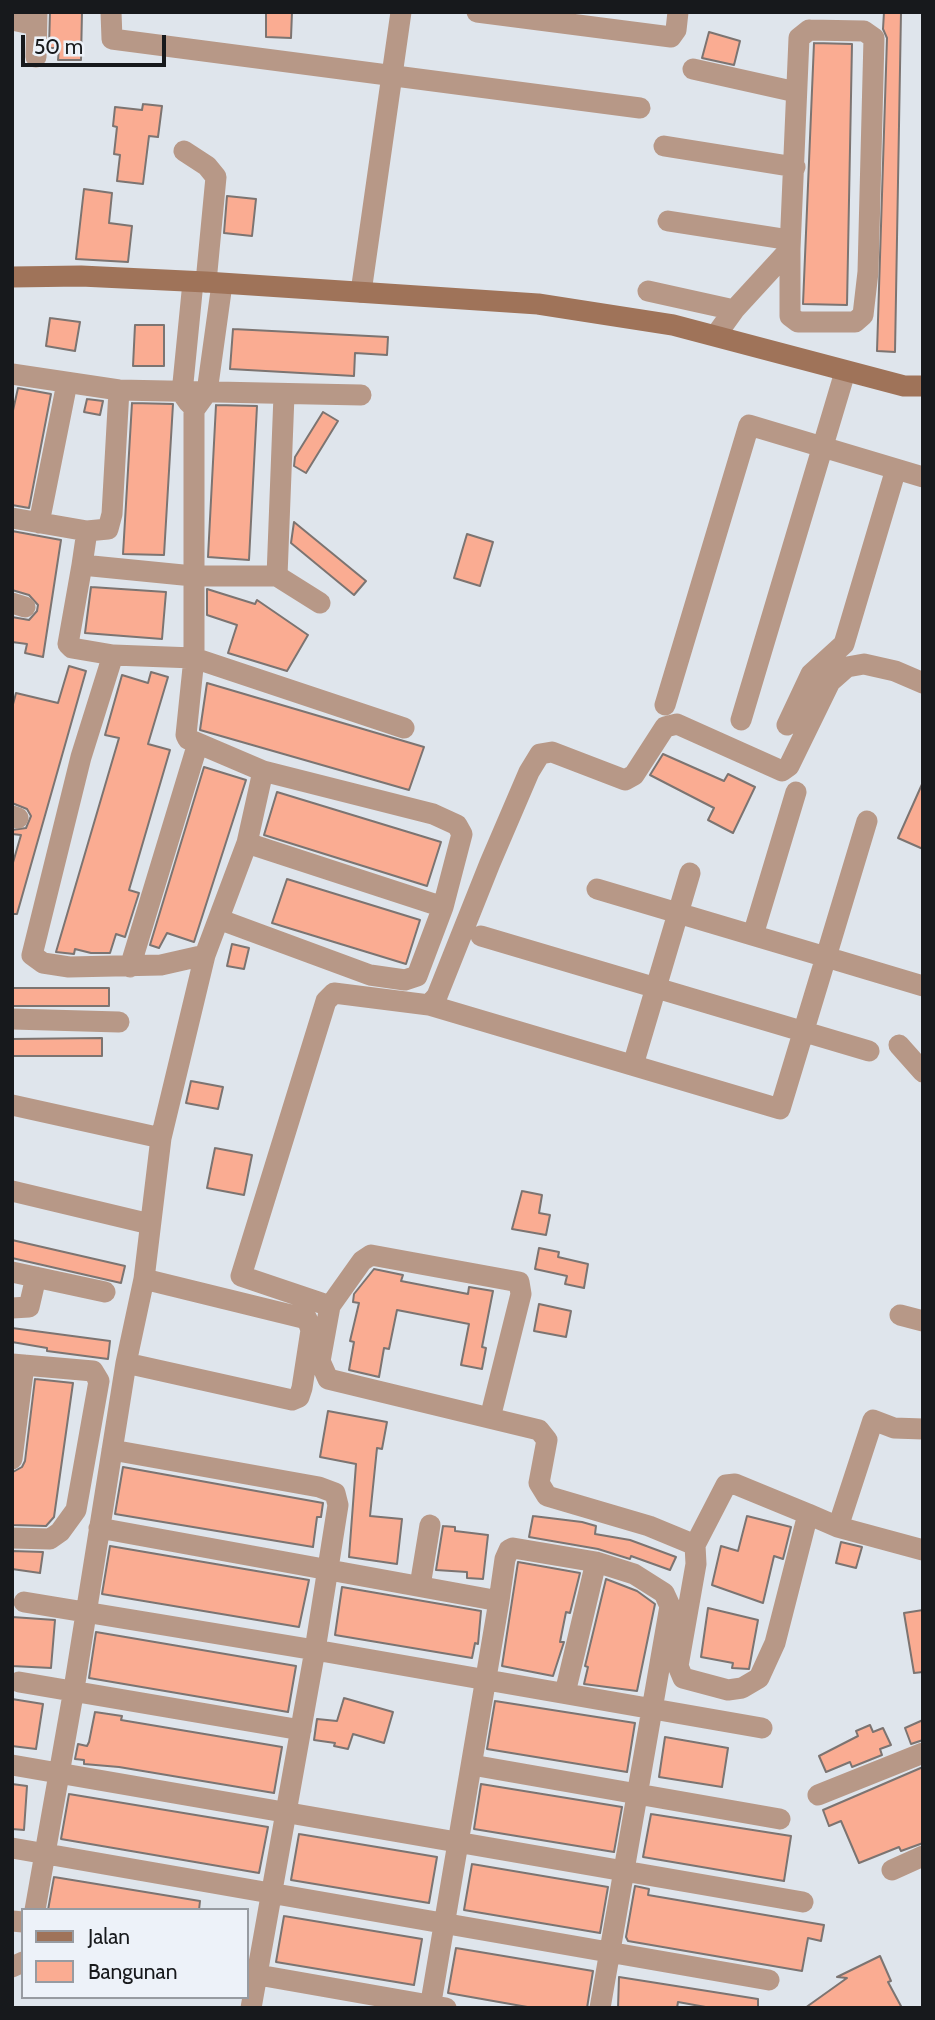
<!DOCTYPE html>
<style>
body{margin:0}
#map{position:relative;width:935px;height:2020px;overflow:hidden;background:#dfe5ec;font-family:Cabin,sans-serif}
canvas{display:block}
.frame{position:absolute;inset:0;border:14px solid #17191c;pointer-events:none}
.legend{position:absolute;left:21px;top:1908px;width:228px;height:91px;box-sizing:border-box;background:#edf2f9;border:2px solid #979ba1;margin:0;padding:9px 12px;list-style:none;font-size:21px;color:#17191c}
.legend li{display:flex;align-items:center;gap:14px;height:35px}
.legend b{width:35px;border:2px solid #979ba1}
.scale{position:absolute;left:21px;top:35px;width:145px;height:32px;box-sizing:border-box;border:4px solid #17191c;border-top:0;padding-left:9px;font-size:21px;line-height:24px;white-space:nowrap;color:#17191c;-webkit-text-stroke:5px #edf2f9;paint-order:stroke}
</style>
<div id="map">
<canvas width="935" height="2020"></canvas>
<div class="frame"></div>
<ul class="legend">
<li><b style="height:9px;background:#9f7359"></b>Jalan</li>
<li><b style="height:19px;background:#faac92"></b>Bangunan</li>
</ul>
<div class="scale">50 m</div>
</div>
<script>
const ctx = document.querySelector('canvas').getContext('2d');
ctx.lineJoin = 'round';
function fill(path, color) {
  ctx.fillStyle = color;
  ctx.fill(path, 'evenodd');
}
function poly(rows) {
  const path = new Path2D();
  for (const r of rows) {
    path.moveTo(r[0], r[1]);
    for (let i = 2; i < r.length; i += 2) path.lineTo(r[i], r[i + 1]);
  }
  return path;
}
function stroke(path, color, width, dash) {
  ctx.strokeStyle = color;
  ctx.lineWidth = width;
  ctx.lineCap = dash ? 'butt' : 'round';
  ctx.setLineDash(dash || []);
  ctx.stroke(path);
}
const building = poly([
 [50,12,82,12,81,60,58,60,59,48,49,48,50,12],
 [266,12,292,12,291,38,266,37,266,12],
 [884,12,901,12,895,352,877,351,887,38,883,29,884,12],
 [709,32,740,41,734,65,702,58,709,32],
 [814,43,852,44,847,305,803,304,814,43],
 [143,104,162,106,158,137,149,136,143,184,117,181,120,155,114,154,117,127,113,126,115,107,142,110,143,104],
 [84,189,112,193,109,223,132,226,128,262,76,259,84,189],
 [227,196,256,199,252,236,224,233,227,196],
 [50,318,80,322,75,351,46,346,50,318],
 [135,325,164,325,164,366,133,366,135,325],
 [233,329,388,337,387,355,355,353,354,376,230,369,233,329],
 [18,388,51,394,29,508,12,505,12,415,18,388],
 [87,399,103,401,100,415,84,412,87,399],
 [132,403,173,404,164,555,123,554,132,403],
 [216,405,257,406,249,560,208,557,216,405],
 [323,412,338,421,306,473,294,466,295,457,323,412],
 [294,522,366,581,354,595,291,543,294,522],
 [12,531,61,540,43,657,25,653,27,644,12,642,12,617,29,620,37,611,38,605,29,595,12,590,12,531],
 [467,534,493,542,480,586,454,578,467,534],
 [91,587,166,592,162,639,85,633,91,587],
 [207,589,255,604,257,600,308,635,287,671,228,653,237,625,207,615,207,589],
 [69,666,86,671,17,914,12,914,12,866,21,835,12,834,12,830,26,828,31,816,27,809,12,803,12,708,16,693,58,703,69,666],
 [151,672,168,677,148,744,170,750,129,890,139,893,125,937,116,934,110,953,91,953,75,949,74,954,56,952,119,738,105,735,122,675,148,683,151,672],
 [207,683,424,747,409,790,200,730,207,683],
 [663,754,724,781,728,774,755,787,733,833,708,820,714,808,650,775,663,754],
 [204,767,246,780,194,942,167,933,159,948,150,945,204,767],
 [923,782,923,849,898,838,923,782],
 [277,792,441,842,427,886,264,835,277,792],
 [287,879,420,920,406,964,272,923,287,879],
 [232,944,249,948,244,969,227,966,232,944],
 [12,988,109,988,109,1006,12,1006,12,988],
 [102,1038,102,1056,12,1056,12,1039,102,1038],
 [191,1081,223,1087,218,1109,186,1103,191,1081],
 [215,1148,252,1155,244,1195,207,1188,215,1148],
 [522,1191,542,1195,539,1213,550,1215,546,1235,512,1229,522,1191],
 [12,1240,125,1266,121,1283,12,1258,12,1240],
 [539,1248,559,1252,558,1257,588,1264,584,1288,565,1284,567,1276,535,1269,539,1248],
 [374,1269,403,1275,401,1281,468,1294,469,1287,493,1291,482,1347,486,1348,482,1369,461,1365,469,1324,397,1310,389,1349,384,1348,379,1377,349,1370,354,1342,350,1341,359,1303,353,1302,354,1294,374,1269],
 [539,1304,571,1311,566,1337,534,1331,539,1304],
 [12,1328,110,1341,108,1359,47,1351,47,1348,12,1342,12,1328],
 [35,1379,73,1383,54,1517,46,1526,12,1525,13,1472,22,1467,25,1461,35,1379],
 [328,1411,387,1422,382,1449,377,1448,370,1516,402,1519,397,1564,349,1557,356,1464,320,1457,328,1411],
 [123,1467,323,1503,321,1517,317,1517,313,1547,115,1514,123,1467],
 [533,1516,582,1522,596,1526,595,1534,630,1540,676,1557,670,1570,631,1556,630,1559,598,1549,529,1537,533,1516],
 [747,1516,791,1527,783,1559,774,1556,763,1603,712,1585,721,1546,738,1551,747,1516],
 [443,1526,455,1527,455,1531,488,1535,483,1579,467,1578,467,1572,436,1570,443,1526],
 [841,1542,862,1547,856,1568,836,1563,841,1542],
 [110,1546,309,1580,299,1627,102,1594,110,1546],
 [12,1551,43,1552,40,1573,12,1569,12,1551],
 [518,1562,580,1573,570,1613,566,1612,560,1642,564,1642,553,1676,502,1666,518,1562],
 [606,1579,637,1591,655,1604,637,1691,584,1684,588,1667,585,1666,606,1579],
 [342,1587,481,1611,478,1644,475,1643,472,1658,335,1635,342,1587],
 [708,1608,758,1620,749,1669,732,1668,733,1663,701,1657,708,1608],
 [923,1610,923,1672,914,1673,904,1613,923,1610],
 [12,1617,55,1620,51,1668,12,1666,12,1617],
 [96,1632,296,1666,288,1712,89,1678,96,1632],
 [344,1698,393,1712,384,1743,353,1734,348,1749,334,1746,335,1743,314,1740,317,1719,337,1721,344,1698],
 [12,1699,43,1704,36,1749,12,1746,12,1699],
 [495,1701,635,1723,627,1772,487,1749,495,1701],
 [95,1712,122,1716,121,1720,282,1747,274,1793,119,1767,84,1764,84,1760,75,1759,78,1744,87,1746,89,1742,95,1712],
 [923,1720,923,1740,911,1744,905,1728,923,1720],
 [870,1725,873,1732,883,1728,891,1745,880,1749,882,1755,852,1767,850,1762,826,1772,819,1756,858,1736,856,1731,870,1725],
 [665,1737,728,1748,722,1787,659,1777,665,1737],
 [923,1767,923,1843,901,1851,899,1847,859,1863,841,1821,829,1826,823,1810,923,1767],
 [12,1784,27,1786,24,1830,12,1829,12,1784],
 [481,1784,622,1807,614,1852,474,1829,481,1784],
 [69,1794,268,1827,259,1873,61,1839,69,1794],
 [651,1814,791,1836,784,1881,643,1857,651,1814],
 [299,1834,437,1857,429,1903,291,1880,299,1834],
 [472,1864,608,1887,600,1933,464,1910,472,1864],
 [54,1877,200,1901,199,1910,48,1910,54,1877],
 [635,1886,649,1889,648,1895,824,1925,821,1941,808,1938,802,1971,628,1941,626,1937,635,1886],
 [284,1916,422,1939,414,1985,276,1962,284,1916],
 [456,1948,593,1971,587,2008,533,2008,448,1993,456,1948],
 [880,1956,891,1981,888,1982,902,2008,805,2008,847,1978,837,1977,880,1956],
 [619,1977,758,1999,758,2008,711,2008,678,2002,677,2008,618,2008,619,1977]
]);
const street = poly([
 [111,12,112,39,640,108],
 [477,12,671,37,676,30,678,12],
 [12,20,36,25],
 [809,30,864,31,874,38,868,272,863,315,855,322,798,322,790,316,790,249,799,38,809,30],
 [36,57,37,12],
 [693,69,796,92],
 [664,146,795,167],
 [184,151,207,166,216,177,206,282],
 [668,221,790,240],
 [222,284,207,392,194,410,194,658,186,735,188,739,263,771,433,814,457,825,462,834,443,907,247,843],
 [648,291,734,310],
 [361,292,401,12],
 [716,335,734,310,790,249],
 [12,374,119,390,361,395],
 [189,403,182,393,193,282],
 [12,518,87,531,108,529,112,514,119,390],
 [39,523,67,383],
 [87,531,82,565,193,576,277,576,320,603],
 [82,565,68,644,72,648,113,655,81,757,32,955,43,963,69,967,161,965,205,955],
 [277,576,284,395],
 [12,603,25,607],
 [113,655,194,658,404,728],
 [923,683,895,671,864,664,847,667,830,682,789,766,782,771,677,724,665,727,634,775,625,780,552,752,540,754,529,772,490,863,437,996,429,1005,334,993,326,1001,241,1276,330,1306,320,1361,328,1379,539,1430,547,1440,539,1483,547,1496,649,1526,695,1545,696,1564,678,1666,683,1678,728,1690,742,1688,759,1678,775,1643,808,1514,838,1527,923,1550],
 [665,705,749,425,923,477],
 [741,720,845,372],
 [787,725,811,674,844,644,896,469],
 [12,816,18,818],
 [867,821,826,957,923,986],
 [221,920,370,975,405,980,417,976,443,907],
 [753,935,796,792],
 [481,936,869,1051],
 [130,967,198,743],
 [429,1005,780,1109,826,957,597,889],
 [12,1019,119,1022],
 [899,1045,923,1072],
 [633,1065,690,873],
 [12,1105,161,1138],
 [12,1191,150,1224],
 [12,1272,105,1292],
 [330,1306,362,1261,371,1255,519,1282,521,1294,490,1418],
 [12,1308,29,1307,36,1277],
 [900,1315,923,1321],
 [126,1363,292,1400,299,1397,302,1388,311,1330,307,1319,144,1279],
 [12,1364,93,1371,99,1381,76,1510,60,1532,50,1539,12,1538],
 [112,1450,319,1487,335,1493,338,1505,315,1650,762,1728],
 [12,1459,24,1365],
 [838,1527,873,1420,894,1428,923,1429],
 [99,1528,499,1601,430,2008],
 [695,1545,726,1485,735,1484,808,1514],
 [420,1586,430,1525],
 [499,1601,505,1559,509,1550,513,1548,596,1562,634,1574,664,1593,670,1606,600,2008],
 [24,1602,315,1650,251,2008],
 [19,1682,301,1730],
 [565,1693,596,1562],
 [12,1765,803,1902],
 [472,1765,780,1819],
 [818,1795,923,1753],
 [12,1848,769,1980],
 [892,1870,923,1856],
 [35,1910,74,1689,126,1363,144,1279,161,1138,205,955,247,843,263,771],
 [12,1921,23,1922],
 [12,1967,23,1962],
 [247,1973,446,2008]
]);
const secondary = poly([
 [12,277,81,276,206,282,538,304,673,325,904,386,923,386]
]);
fill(building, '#faac92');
stroke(building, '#7c7471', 2);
stroke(street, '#b79887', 21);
stroke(secondary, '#9f7359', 21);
</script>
